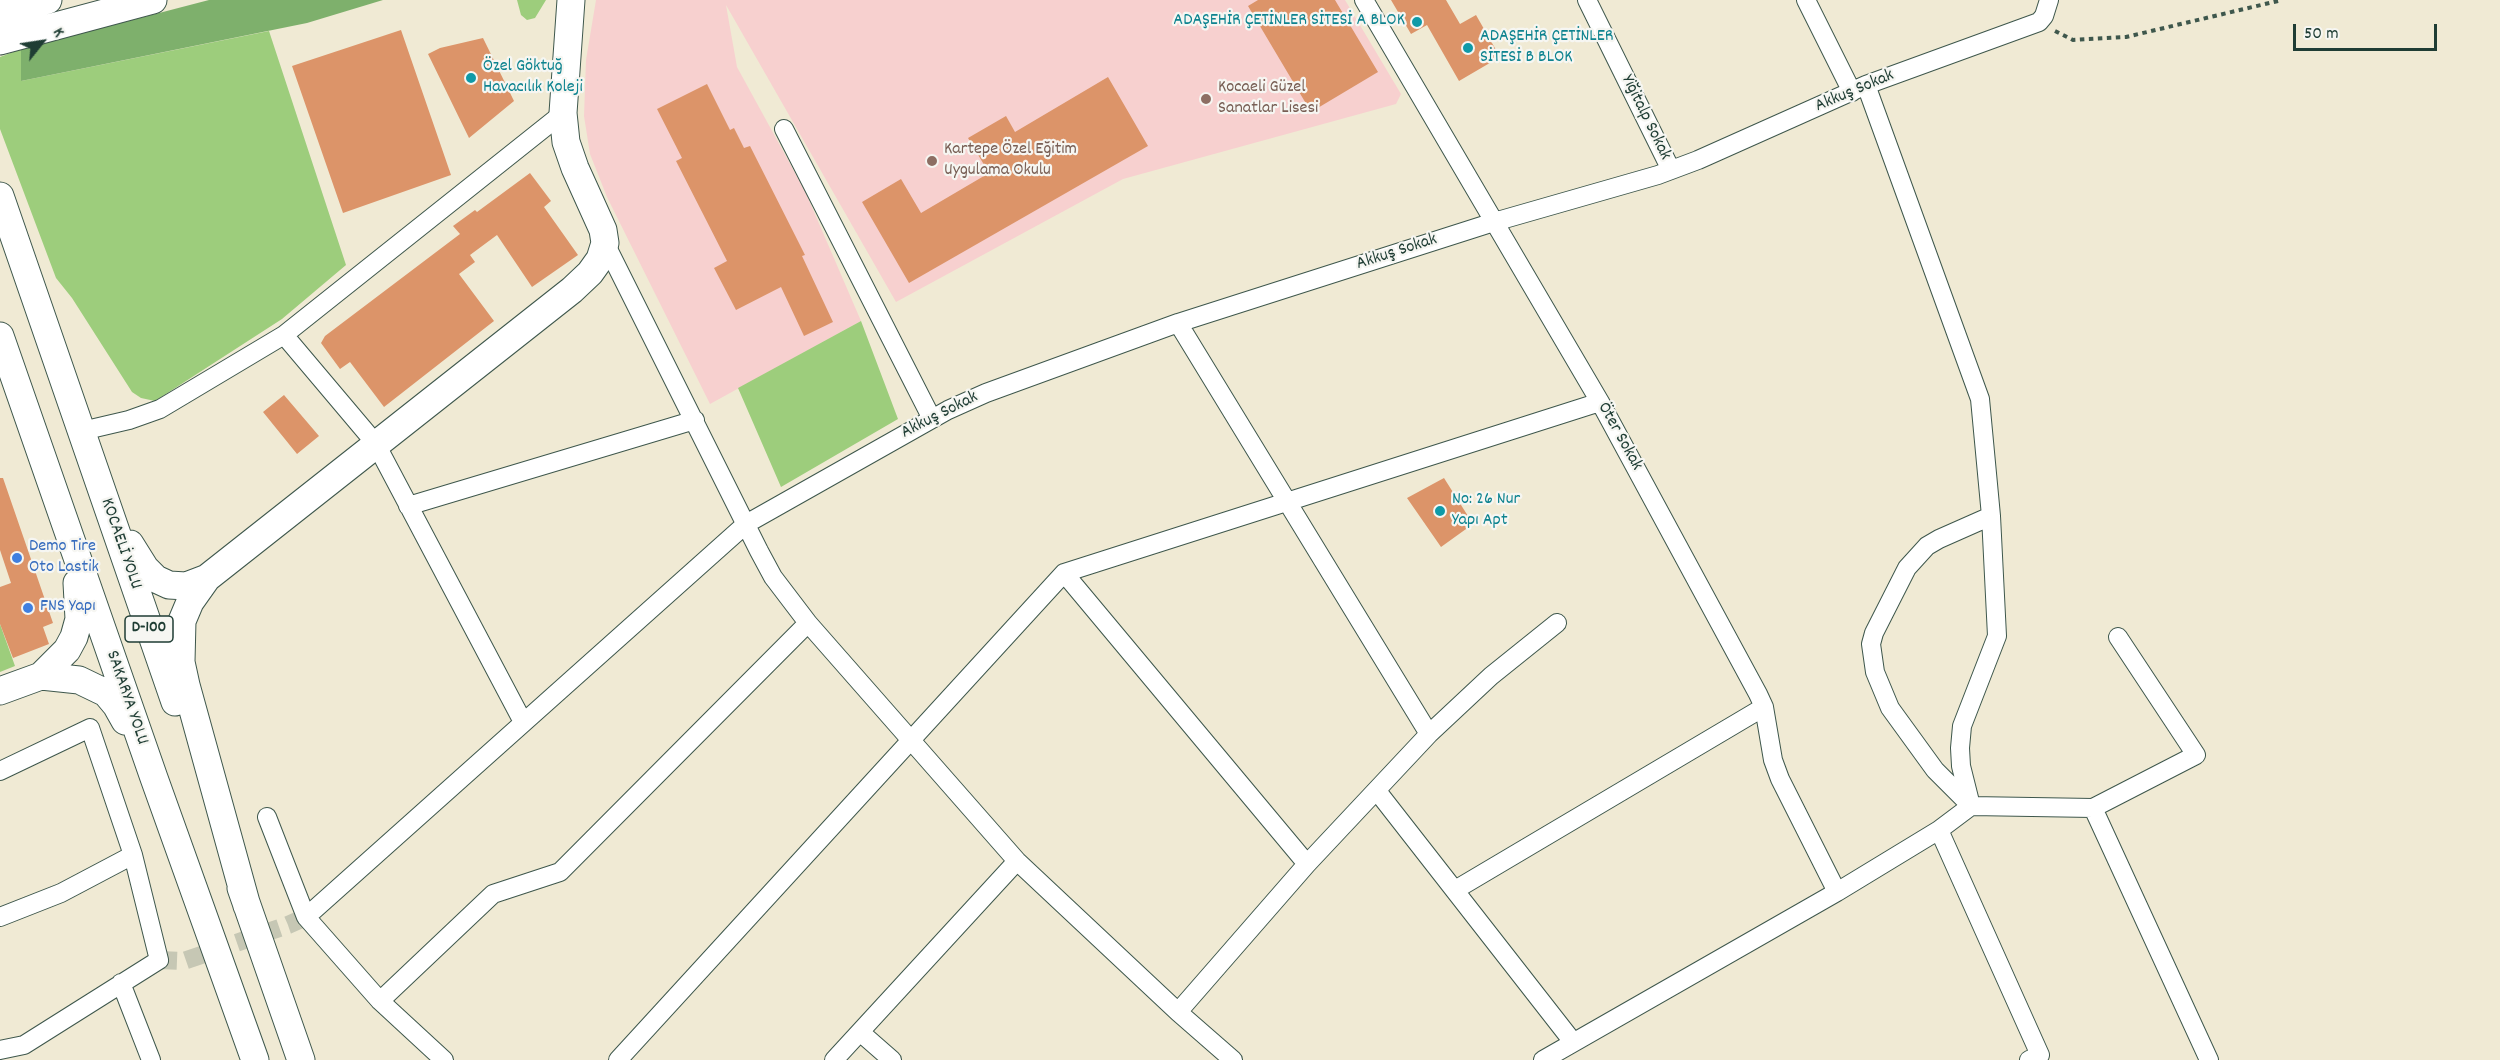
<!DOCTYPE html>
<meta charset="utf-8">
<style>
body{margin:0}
#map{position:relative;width:2500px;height:1060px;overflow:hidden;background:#f0ead4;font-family:Dekko,sans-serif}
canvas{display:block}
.north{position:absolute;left:12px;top:12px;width:60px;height:60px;-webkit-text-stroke:4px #f6f6f2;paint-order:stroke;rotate:60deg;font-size:16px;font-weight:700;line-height:24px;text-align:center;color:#1f3d34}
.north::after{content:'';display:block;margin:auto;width:21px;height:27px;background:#1f3d34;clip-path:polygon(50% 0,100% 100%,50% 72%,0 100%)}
.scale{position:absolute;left:2293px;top:24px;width:144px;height:27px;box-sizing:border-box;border:3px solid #1f3d34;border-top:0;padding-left:8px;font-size:18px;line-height:21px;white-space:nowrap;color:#1f3d34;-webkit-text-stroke:4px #f6f6f2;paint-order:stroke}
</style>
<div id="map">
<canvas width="2500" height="1060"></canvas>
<div class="north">K</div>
<div class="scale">50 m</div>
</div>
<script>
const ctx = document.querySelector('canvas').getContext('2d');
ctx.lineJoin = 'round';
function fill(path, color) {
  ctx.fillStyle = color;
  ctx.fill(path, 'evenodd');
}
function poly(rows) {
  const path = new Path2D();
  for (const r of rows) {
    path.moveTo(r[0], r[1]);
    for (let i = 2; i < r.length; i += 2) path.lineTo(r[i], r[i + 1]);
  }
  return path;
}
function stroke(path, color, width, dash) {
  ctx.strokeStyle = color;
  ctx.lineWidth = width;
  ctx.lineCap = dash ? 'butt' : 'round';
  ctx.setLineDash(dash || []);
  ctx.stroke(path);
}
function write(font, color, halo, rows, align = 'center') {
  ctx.font = font + ' Dekko,sans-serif';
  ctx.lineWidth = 4.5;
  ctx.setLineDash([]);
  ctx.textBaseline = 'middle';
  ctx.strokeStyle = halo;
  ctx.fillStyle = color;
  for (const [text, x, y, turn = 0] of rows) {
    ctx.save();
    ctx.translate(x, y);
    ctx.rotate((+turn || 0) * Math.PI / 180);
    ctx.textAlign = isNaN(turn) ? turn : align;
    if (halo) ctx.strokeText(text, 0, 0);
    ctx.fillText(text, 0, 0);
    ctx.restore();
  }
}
const built = poly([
 [596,0,1345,0,1401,94,1396,104,1123,179,896,302,726,5,737,67,805,191,861,321,710,404,607,197,590,154,584,116,586,60]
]);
const green = poly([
 [517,0,546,0,535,18,527,20,521,15],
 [269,31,346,265,282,319,155,401,141,398,132,392,72,298,56,278,0,129,0,57,21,49,21,81],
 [861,321,898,419,781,487,738,388],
 [0,624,15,666,0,672]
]);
const forest = poly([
 [209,0,383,0,307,23,21,81,21,49]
]);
const building = poly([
 [1258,0,1335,0,1378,72,1311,112,1248,6],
 [1391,0,1446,0,1460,24,1476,15,1500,57,1459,81,1427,25,1411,34],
 [401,30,451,175,343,213,292,66],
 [483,38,514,101,469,138,428,54,440,48],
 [1108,77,1148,146,909,283,862,202,901,179,921,213,989,173,968,138,1006,116,1015,132],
 [707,84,730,130,734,128,744,148,750,146,805,255,802,256,833,322,804,336,781,287,736,310,714,268,727,261,676,161,682,158,657,109],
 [530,173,551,201,544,207,578,255,532,287,497,235,470,255,475,262,459,274,494,321,384,407,350,362,340,369,321,343,325,336,460,234,453,226,475,210,477,212],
 [284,395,319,436,297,454,263,412],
 [0,478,3,478,53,623,43,627,49,644,13,658,0,624,0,587,11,583,0,550],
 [1444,478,1473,524,1441,547,1407,498]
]);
const minorTunnel = poly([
 [159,960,184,961,288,925,306,917]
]);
const path = poly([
 [2055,31,2073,40,2126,37,2282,0]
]);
const minor = poly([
 [1364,0,1600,402,1758,694,1764,707,1773,760,1780,779,1837,892],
 [1587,0,1671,170],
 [1806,0,1852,92],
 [1866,85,1980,399,1991,516,1997,636,1962,726,1960,748,1961,766,1971,806],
 [784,129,932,419],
 [605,243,759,551,773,577,808,623,1017,861,1178,1012,1233,1060],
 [1178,323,1429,734],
 [284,335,376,444,523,722],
 [82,431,129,420,160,409,284,335,563,113],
 [408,506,695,420],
 [1064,573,1307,864],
 [0,771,90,728,133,855,159,960,24,1045,0,1050],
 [1377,791,1573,1042],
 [1970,805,1935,770,1890,708,1875,672,1871,644,1874,633,1907,568,1927,546,1939,539,1991,516],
 [2093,808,2196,755,2118,637],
 [267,817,306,917],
 [1939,830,2040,1055,2029,1060],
 [1455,890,1764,707],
 [0,917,61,893,133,855],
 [121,983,151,1060],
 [380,1001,493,894,560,872,808,623],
 [1178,1012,1307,864,1429,734,1491,676,1557,623],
 [860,1032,892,1060],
 [444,1060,380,1001,306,917,746,524,948,410,986,393,1178,323,1494,222,1658,175,1698,160,1866,85,2039,22,2044,16,2049,0],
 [618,1060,1064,573,1600,402],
 [834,1060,1017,861],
 [1543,1060,1837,892,1939,830,1971,806,2093,808,2209,1060]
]);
const highway = poly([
 [0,14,48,0],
 [0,41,153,0],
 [0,196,175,702],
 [0,336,154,778,255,1060],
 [130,544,145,568,156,579,169,585,186,586,207,578],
 [41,676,67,650,74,637,79,619,77,583],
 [0,691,41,676,79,680,106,693,116,705,125,721],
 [241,888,301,1060],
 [247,906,186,685,181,662,182,621,190,602,207,578,572,290,590,273,600,259,605,243,603,230,575,168,566,142,563,113,571,0]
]);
const markers = [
 [1417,22,6,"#0f9aa8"],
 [1468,48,6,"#0f9aa8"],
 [471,78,6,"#0f9aa8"],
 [1206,99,6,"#8d6e63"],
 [932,161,6,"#8d6e63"],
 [1440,511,6,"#0f9aa8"],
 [17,558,6,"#3f7fe0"],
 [28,608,6,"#3f7fe0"]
];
const shields = [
 [149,629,48]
];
const shieldNames = [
 ["D-100",149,629]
];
const cultureNames = [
 ["ADAŞEHİR ÇETİNLER SİTESİ A BLOK",1405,22,"right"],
 ["ADAŞEHİR ÇETİNLER",1480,38],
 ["SİTESİ B BLOK",1480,59],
 ["Özel Göktuğ",483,68],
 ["Havacılık Koleji",483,89],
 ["No: 26 Nur",1452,501],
 ["Yapı Apt",1452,522]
];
const educationNames = [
 ["Kocaeli Güzel",1218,89],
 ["Sanatlar Lisesi",1218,110],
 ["Kartepe Özel Eğitim",944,151],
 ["Uygulama Okulu",944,172]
];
const streetNames = [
 ["Akkuş Sokak",1855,92,-23],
 ["Yiğitalp Sokak",1645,118,64],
 ["Akkuş Sokak",1397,253,-18],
 ["Akkuş Sokak",940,416,-27],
 ["Öter Sokak",1619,437,61],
 ["KOCAELİ YOLU",120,544,71],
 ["SAKARYA YOLU",126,698,71]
];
const shopNames = [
 ["Demo Tire",29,548],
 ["Oto Lastik",29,569],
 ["FNS Yapı",40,608]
];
fill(built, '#f7d0cf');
fill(green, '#9dcd7c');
fill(forest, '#7eb06c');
fill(building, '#dc9469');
stroke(minorTunnel, '#c6c7b4', 18, [18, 9]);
stroke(minor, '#3e574c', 20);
stroke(highway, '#3e574c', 29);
stroke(path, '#3e574c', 4, [4.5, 4.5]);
stroke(minor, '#fff', 18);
stroke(highway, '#fff', 27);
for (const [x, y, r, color] of markers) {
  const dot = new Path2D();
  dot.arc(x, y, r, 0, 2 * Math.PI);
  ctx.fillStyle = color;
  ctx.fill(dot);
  stroke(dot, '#f6f6f2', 2);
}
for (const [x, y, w] of shields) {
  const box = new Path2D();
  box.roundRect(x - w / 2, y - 13, w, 26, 4.5);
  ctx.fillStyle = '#f6f6f2';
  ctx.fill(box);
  stroke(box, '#1f3d34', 1.5);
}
write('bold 16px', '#1f3d34', null, shieldNames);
write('18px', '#0d838f', '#f6f6f2', cultureNames, 'left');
write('18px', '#785e54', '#f6f6f2', educationNames, 'left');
write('18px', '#1f3d34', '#f6f6f2', streetNames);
write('18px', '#366cbe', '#f6f6f2', shopNames, 'left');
</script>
